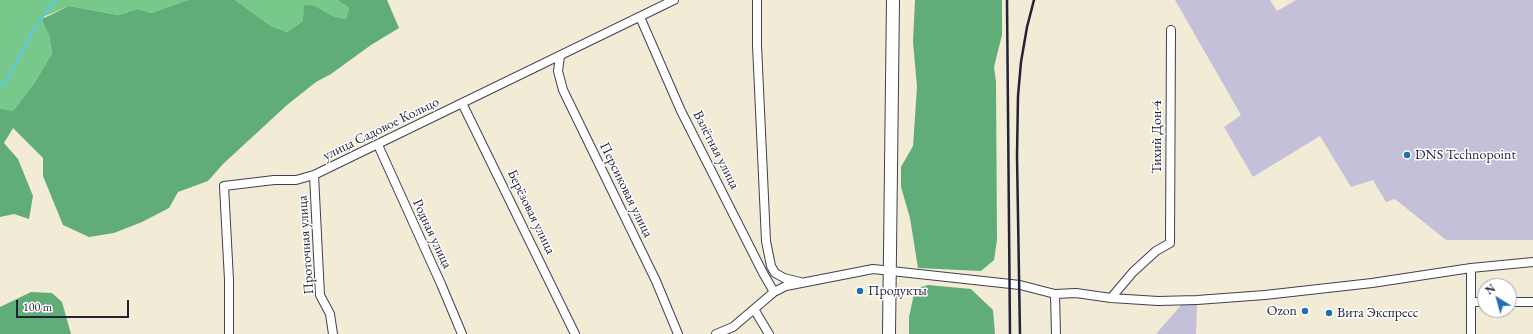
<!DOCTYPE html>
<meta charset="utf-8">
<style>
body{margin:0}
#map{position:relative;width:1533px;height:334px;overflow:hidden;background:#f2ebd5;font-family:"EB Garamond",serif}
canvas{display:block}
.north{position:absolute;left:1477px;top:278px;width:40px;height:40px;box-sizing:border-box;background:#fff;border:1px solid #a7a7b1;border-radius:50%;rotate:323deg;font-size:11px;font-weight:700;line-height:16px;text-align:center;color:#22223b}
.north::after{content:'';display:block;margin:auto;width:14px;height:18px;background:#1f6fb2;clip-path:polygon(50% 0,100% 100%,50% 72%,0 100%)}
.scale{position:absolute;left:16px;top:300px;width:113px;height:18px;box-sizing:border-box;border:2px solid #22223b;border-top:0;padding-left:5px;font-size:12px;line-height:14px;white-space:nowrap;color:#22223b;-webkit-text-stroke:3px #fff;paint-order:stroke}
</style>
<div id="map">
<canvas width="1533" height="334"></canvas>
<div class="north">N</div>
<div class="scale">100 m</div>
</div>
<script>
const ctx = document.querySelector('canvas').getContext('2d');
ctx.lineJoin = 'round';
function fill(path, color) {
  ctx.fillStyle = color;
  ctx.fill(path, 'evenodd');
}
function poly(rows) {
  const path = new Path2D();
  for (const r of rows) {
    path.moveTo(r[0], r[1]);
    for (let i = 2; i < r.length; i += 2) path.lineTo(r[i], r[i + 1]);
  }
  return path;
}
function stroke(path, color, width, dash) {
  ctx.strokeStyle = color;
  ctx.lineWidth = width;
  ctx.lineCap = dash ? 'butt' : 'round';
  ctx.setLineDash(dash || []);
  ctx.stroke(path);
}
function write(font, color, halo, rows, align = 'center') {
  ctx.font = font + ' "EB Garamond",serif';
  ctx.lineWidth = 3;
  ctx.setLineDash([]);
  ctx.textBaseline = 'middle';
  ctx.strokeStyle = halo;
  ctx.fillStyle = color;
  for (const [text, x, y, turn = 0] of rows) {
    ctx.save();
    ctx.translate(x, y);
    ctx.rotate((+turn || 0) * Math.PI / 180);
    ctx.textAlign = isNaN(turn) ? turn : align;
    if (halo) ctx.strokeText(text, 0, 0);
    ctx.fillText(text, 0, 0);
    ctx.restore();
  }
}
const industrial = poly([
 [1175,0,1270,0,1277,11,1296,0,1533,0,1533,240,1446,240,1395,199,1386,202,1373,180,1351,187,1320,136,1253,177,1224,127,1241,115],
 [1181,305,1197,305,1196,334,1156,334]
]);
const green = poly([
 [0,0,188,0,151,13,138,9,118,15,69,6,43,17,49,35,52,53,35,82,13,111,0,113],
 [235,0,337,0,349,8,346,19,333,16,315,6,303,21,287,32,271,26]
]);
const forest = poly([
 [188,0,235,0,271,26,287,32,303,21,304,5,315,6,333,16,346,19,349,8,337,0,387,0,399,28,371,45,331,74,316,82,287,105,223,164,208,181,178,192,169,208,142,222,114,233,89,237,63,225,43,176,43,158,13,128,4,143,18,159,33,196,29,219,14,214,0,217,0,109,13,111,35,82,52,53,49,35,42,19,69,6,118,15,138,9,151,13],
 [915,0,1002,0,1002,35,994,67,996,82,997,240,994,260,981,271,918,268,910,218,901,187,901,167,913,146,917,87,913,42],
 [928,285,971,289,993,310,995,334,909,334,909,317,915,289],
 [31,292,52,293,62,302,71,334,0,334,0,307]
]);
const stream = poly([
 [0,86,8,78,35,27,56,0]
]);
const street = poly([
 [757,0,757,45,766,241,771,266,775,273,784,278,800,282],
 [640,17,681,111,763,273,774,292],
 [560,56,558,71,563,90,656,281,678,334],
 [462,103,575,334],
 [378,145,441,284,462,334],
 [314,175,320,295,330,314,333,334],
 [1471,268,1471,334],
 [1055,294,1056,334],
 [1111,298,1133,272,1156,251,1170,243,1171,30],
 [1472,302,1485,302],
 [1509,302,1533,302],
 [754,309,769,334],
 [229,334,229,280,224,186,274,180,296,180,314,175,674,0],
 [716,334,733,327,774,292,786,286,873,269,1020,285,1055,294,1076,293,1111,298,1158,301,1197,300,1265,295,1372,283,1471,268,1533,262]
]);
const secondary = poly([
 [889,334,893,0]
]);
const rail = poly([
 [1007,0,1010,334],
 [1020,334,1017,156,1018,96,1021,62,1027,27,1034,0]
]);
const markers = [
 [1407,155,4,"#1f6fb2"],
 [860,291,4,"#1f6fb2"],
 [1305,311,4,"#1f6fb2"],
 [1329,313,4,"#1f6fb2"]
];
const streetNames = [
 ["улица Садовое Кольцо",381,129,-26],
 ["Тихий Дон-4",1157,137,-90],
 ["Взлётная улица",716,150,63],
 ["Персиковая улица",626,190,64],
 ["Берёзовая улица",531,212,64],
 ["Родная улица",432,234,65],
 ["Проточная улица",306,245,-94]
];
const poiNames = [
 ["DNS Technopoint",1415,155],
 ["Продукты",868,291],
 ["Ozon",1297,311,"right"],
 ["Вита Экспресс",1337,313]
];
fill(industrial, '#c5c0da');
fill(green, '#77c98b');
fill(forest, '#61ad77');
stroke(stream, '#60c8dc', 2.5);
stroke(street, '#414052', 10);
stroke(secondary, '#414052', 14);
stroke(street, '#fff', 8);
stroke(secondary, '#fff', 12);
stroke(rail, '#22223b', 2.5);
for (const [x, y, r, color] of markers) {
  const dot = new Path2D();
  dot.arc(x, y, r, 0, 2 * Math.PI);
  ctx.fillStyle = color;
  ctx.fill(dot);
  stroke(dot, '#fff', 1.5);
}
write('14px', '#22223b', '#fff', streetNames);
write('14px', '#22223b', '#fff', poiNames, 'left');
</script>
